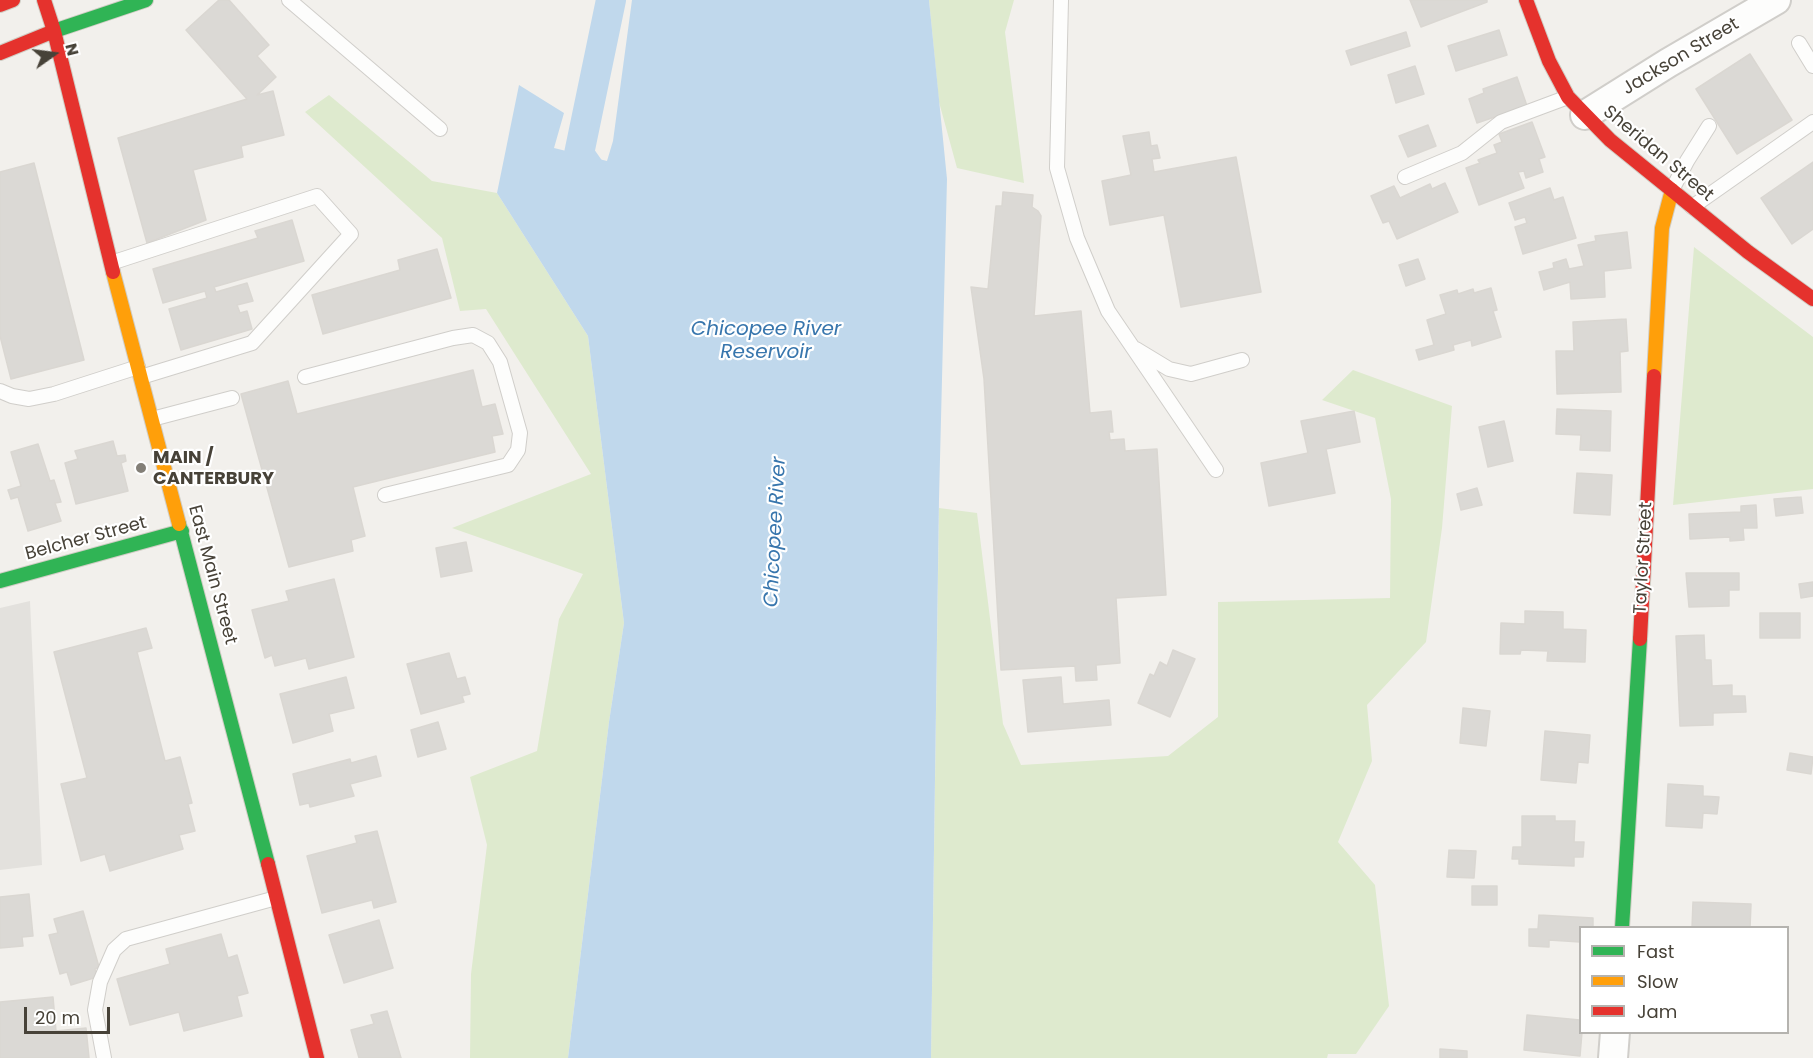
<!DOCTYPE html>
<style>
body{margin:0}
#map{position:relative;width:1813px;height:1058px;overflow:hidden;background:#f2f0ec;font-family:Poppins,sans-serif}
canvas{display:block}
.legend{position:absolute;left:1579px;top:926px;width:210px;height:108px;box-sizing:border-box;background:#fff;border:2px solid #b5b3af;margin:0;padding:8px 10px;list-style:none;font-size:18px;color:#474238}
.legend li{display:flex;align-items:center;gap:12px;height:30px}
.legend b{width:30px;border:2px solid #b5b3af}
.north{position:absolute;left:24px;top:24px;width:60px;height:60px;-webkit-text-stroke:4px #fff;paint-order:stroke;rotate:76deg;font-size:16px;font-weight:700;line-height:24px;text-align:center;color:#474238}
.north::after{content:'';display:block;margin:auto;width:21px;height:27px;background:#474238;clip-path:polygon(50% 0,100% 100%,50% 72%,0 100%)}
.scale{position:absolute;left:24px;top:1007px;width:86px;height:27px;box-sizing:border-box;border:3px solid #474238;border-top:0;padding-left:8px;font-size:18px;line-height:21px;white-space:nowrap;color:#474238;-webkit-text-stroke:4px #fff;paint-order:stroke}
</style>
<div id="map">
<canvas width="1813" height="1058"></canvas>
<ul class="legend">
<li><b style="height:8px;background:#30b455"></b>Fast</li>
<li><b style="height:8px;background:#ff9f0a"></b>Slow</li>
<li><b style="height:8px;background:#e5322d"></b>Jam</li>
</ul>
<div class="north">N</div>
<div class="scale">20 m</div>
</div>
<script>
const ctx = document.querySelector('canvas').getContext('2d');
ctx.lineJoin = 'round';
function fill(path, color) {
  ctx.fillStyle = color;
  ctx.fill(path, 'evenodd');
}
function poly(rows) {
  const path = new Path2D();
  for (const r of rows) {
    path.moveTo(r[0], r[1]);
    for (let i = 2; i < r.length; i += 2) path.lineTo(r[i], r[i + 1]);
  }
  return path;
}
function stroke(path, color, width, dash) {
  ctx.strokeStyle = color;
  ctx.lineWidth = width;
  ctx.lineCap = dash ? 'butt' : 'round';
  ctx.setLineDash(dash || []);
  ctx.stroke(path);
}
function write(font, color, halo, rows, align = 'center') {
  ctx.font = font + ' Poppins,sans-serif';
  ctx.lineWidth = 4.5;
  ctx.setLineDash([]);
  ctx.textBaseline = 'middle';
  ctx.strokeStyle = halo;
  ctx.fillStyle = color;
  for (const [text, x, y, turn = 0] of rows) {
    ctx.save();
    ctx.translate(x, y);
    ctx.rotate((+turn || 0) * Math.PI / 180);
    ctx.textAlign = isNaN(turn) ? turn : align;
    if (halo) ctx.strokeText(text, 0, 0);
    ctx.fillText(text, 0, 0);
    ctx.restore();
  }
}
const green = poly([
 [929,0,1014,0,1005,32,1024,183,957,168,939,102],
 [329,95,432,181,497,193,588,336,624,623,609,722,568,1058,470,1058,471,974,487,845,470,777,537,751,559,619,583,574,452,528,591,474,486,309,460,311,442,238,305,112],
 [1694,247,1813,337,1813,489,1673,505],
 [1353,370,1452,406,1442,528,1426,642,1367,705,1372,761,1338,842,1375,885,1389,1006,1356,1054,1328,1054,1327,1058,931,1058,939,508,977,513,1003,724,1021,765,1168,756,1218,717,1218,602,1390,598,1391,499,1375,418,1322,400]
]);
const parking = poly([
 [30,601,42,865,0,870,0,608]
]);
const water = poly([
 [632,0,929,0,947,179,939,499,931,1058,568,1058,609,722,624,623,588,336,497,193,519,85,564,113,554,148,607,161,613,141]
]);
const canal = poly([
 [603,188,579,154,611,0]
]);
const building = poly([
 [219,0,229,0,269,45,257,56,276,77,257,95,273,91,284,135,241,146,243,157,193,170,206,220,147,243,118,138,247,99,186,30,219,0],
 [1410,0,1487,0,1487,2,1421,27,1410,0],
 [1499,30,1507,55,1456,71,1448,46,1499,30],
 [1406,32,1410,46,1351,65,1346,51,1406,32],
 [1750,54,1792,120,1737,154,1696,89,1750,54],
 [1415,66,1424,94,1396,103,1388,75,1415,66],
 [1517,77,1527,106,1477,123,1469,99,1484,93,1483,89,1517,77],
 [1532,122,1545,157,1539,159,1543,172,1526,178,1524,171,1518,172,1524,188,1479,205,1466,168,1480,163,1478,160,1497,153,1494,145,1502,142,1499,134,1532,122],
 [1428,125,1436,146,1408,157,1399,136,1428,125],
 [1149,132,1151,146,1157,145,1160,158,1152,159,1154,172,1236,157,1261,292,1181,307,1164,215,1110,225,1102,181,1131,175,1123,136,1149,132],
 [1813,162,1813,229,1792,244,1761,198,1813,162],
 [34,163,84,360,11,379,0,336,0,172,34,163],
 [1445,183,1458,212,1397,239,1389,221,1383,223,1371,196,1394,186,1400,198,1430,184,1432,189,1445,183],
 [1550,188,1554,200,1563,197,1576,238,1523,254,1515,227,1527,223,1525,217,1515,220,1509,203,1550,188],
 [1003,192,1033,195,1032,207,1038,211,1041,216,1034,316,1081,311,1090,413,1111,411,1113,432,1109,432,1110,440,1124,439,1125,451,1157,449,1166,595,1116,598,1120,663,1096,665,1097,680,1076,681,1075,666,1001,670,984,379,971,287,988,289,996,206,1002,206,1003,192],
 [292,220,304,261,214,287,216,292,247,283,253,301,237,305,240,313,247,311,252,329,181,350,169,309,207,298,205,291,163,303,153,269,258,238,255,231,292,220],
 [1627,232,1631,268,1604,271,1605,297,1571,299,1570,282,1544,290,1539,272,1554,268,1553,263,1566,259,1569,269,1584,266,1578,245,1596,241,1595,236,1627,232],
 [437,249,451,298,323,334,312,295,400,270,398,260,437,249],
 [1418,259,1425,279,1406,286,1399,265,1418,259],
 [1491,288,1497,310,1493,311,1501,337,1472,346,1471,340,1453,345,1454,350,1419,360,1416,350,1434,345,1427,320,1446,314,1440,295,1457,290,1458,294,1473,289,1474,293,1491,288],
 [1626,319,1628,351,1620,352,1621,392,1557,394,1556,351,1574,351,1573,322,1626,319],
 [473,370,482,407,495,404,503,434,492,436,495,452,353,487,365,536,351,540,353,551,289,567,241,394,288,381,297,414,473,370],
 [1557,409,1611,411,1610,451,1580,450,1581,435,1556,434,1557,409],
 [1354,411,1360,442,1326,449,1335,493,1269,506,1261,463,1308,453,1301,421,1354,411],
 [1504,421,1513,461,1488,467,1479,427,1504,421],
 [113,441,117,456,125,455,126,461,121,463,128,491,76,504,65,463,78,459,75,451,113,441],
 [38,444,50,481,54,480,61,502,55,503,61,521,28,531,18,497,11,499,8,490,21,486,11,452,38,444],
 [1577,473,1612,475,1610,515,1574,513,1577,473],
 [1477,488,1482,505,1461,510,1457,494,1477,488],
 [1801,497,1803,513,1776,516,1774,499,1801,497],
 [1756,505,1757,528,1743,528,1744,540,1730,541,1730,537,1690,539,1689,514,1741,512,1741,506,1756,505],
 [466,542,472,571,441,577,436,548,466,542],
 [1686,573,1739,573,1739,590,1729,590,1729,606,1689,607,1686,573],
 [334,579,354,657,309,669,306,658,275,666,272,655,265,658,252,610,289,601,286,591,334,579],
 [1813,582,1813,596,1801,598,1799,584,1813,582],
 [1525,611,1563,612,1563,629,1586,630,1585,662,1547,661,1548,651,1521,650,1520,654,1500,654,1501,623,1525,624,1525,611],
 [1760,613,1800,613,1800,638,1760,638,1760,613],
 [146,628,152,648,137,652,165,761,180,757,192,803,188,804,195,831,179,835,183,849,110,871,105,854,81,861,61,784,87,778,54,652,146,628],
 [1704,635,1705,660,1711,660,1712,686,1732,685,1732,696,1745,696,1746,712,1713,713,1713,725,1680,726,1676,636,1704,635],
 [1173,650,1195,659,1170,717,1138,703,1150,674,1154,676,1160,662,1167,666,1173,650],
 [449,653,457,679,465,677,470,694,462,696,464,702,421,714,407,664,449,653],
 [346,677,354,708,329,714,333,731,293,743,280,694,346,677],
 [1061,677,1063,704,1109,700,1111,725,1028,732,1023,680,1061,677],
 [1463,708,1490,711,1486,746,1460,743,1463,708],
 [438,722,446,749,418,757,411,730,438,722],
 [1545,731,1590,735,1588,763,1578,762,1576,783,1541,780,1545,731],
 [1790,753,1813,757,1811,774,1787,770,1790,753],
 [376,756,381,776,350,784,354,796,310,807,309,803,300,805,293,774,350,759,351,763,376,756],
 [1668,784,1703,786,1703,796,1719,797,1717,814,1703,813,1702,828,1666,826,1668,784],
 [1522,816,1555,816,1555,821,1575,821,1574,842,1584,842,1583,857,1574,857,1574,866,1519,864,1519,859,1512,859,1513,847,1522,847,1522,816],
 [377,831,396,902,374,908,372,900,322,913,307,856,357,843,355,836,377,831],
 [1449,850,1476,851,1474,878,1447,877,1449,850],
 [1472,886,1497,886,1497,905,1472,905,1472,886],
 [29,894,33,936,22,937,23,946,0,948,0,897,29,894],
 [1693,902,1751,904,1750,928,1692,928,1693,902],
 [83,911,99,967,95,969,97,977,71,985,67,972,60,974,49,935,58,933,54,919,83,911],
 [1539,915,1593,918,1593,928,1580,928,1580,942,1549,940,1549,947,1529,946,1529,929,1538,929,1539,915],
 [379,920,393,968,344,983,329,935,379,920],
 [221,934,228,958,237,955,248,993,237,996,242,1016,184,1031,179,1012,130,1025,117,979,170,964,166,949,221,934],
 [53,997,56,1031,86,1028,89,1058,0,1058,0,1002,53,997],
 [387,1011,401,1058,359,1058,351,1030,374,1024,371,1015,387,1011],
 [1527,1015,1580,1020,1582,1032,1580,1056,1524,1050,1527,1015],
 [1440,1049,1467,1051,1467,1058,1440,1058,1440,1049]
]);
const lane = poly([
 [289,0,440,129],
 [1061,0,1057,168,1077,238,1108,311,1216,470],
 [1799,43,1813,66],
 [1405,177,1462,153,1501,122,1568,97],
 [1672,190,1687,161,1709,126],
 [1692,207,1813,122],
 [111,263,317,196,351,234,252,343,141,377],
 [1136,349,1169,369,1191,374,1242,360],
 [305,377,453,338,473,335,488,343,500,362,520,433,518,450,508,465,385,495],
 [0,391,12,396,29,399,54,394,138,367],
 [152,419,232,398],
 [104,1058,95,1010,100,982,114,950,126,939,276,898]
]);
const street = poly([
 [1585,115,1668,63,1776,0],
 [1613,1058,1615,1032]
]);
const fast = poly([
 [54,31,146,0],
 [179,524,268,864],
 [0,581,182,531],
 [1622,928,1640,639]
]);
const slow = poly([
 [113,272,179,524],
 [1654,376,1662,228,1672,190]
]);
const jam = poly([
 [44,0,54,31,113,272],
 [1526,0,1549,61,1568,97,1610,140,1748,252,1813,299],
 [0,5,13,0],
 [0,53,54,31],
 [1640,639,1654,376],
 [268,864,317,1058]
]);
const markers = [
 [141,468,6,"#837f77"]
];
const streetNames = [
 ["Jackson Street",1681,57,-31],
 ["Sheridan Street",1658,154,40],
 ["Belcher Street",86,539,-15],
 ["Taylor Street",1644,558,-87],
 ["East Main Street",212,575,75]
];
const poiNames = [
 ["MAIN /",153,458],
 ["CANTERBURY",153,479]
];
const waterNames = [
 ["Chicopee River",766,330],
 ["Reservoir",766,353],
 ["Chicopee River",776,532,-87]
];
fill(green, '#deeace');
fill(parking, '#e3e1dd');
fill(water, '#c0d8ec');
stroke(canal, '#c0d8ec', 30);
fill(building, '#dbd9d5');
stroke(building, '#dad7d2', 1.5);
stroke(lane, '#d0ceca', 16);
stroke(street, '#d0ceca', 32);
stroke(fast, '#d0cdc4', 16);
stroke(slow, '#d0cdc4', 16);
stroke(jam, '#d0cdc4', 16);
stroke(lane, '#fdfdfc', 14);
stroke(street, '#fdfdfc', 28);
stroke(fast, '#30b455', 14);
stroke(slow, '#ff9f0a', 14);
stroke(jam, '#e5322d', 14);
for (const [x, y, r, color] of markers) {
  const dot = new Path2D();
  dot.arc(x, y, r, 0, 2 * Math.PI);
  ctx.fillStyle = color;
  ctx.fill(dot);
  stroke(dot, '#fff', 2);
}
write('18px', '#474238', '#fff', streetNames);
write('bold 18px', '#474238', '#fff', poiNames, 'left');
write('italic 20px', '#3876ad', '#fff', waterNames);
</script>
